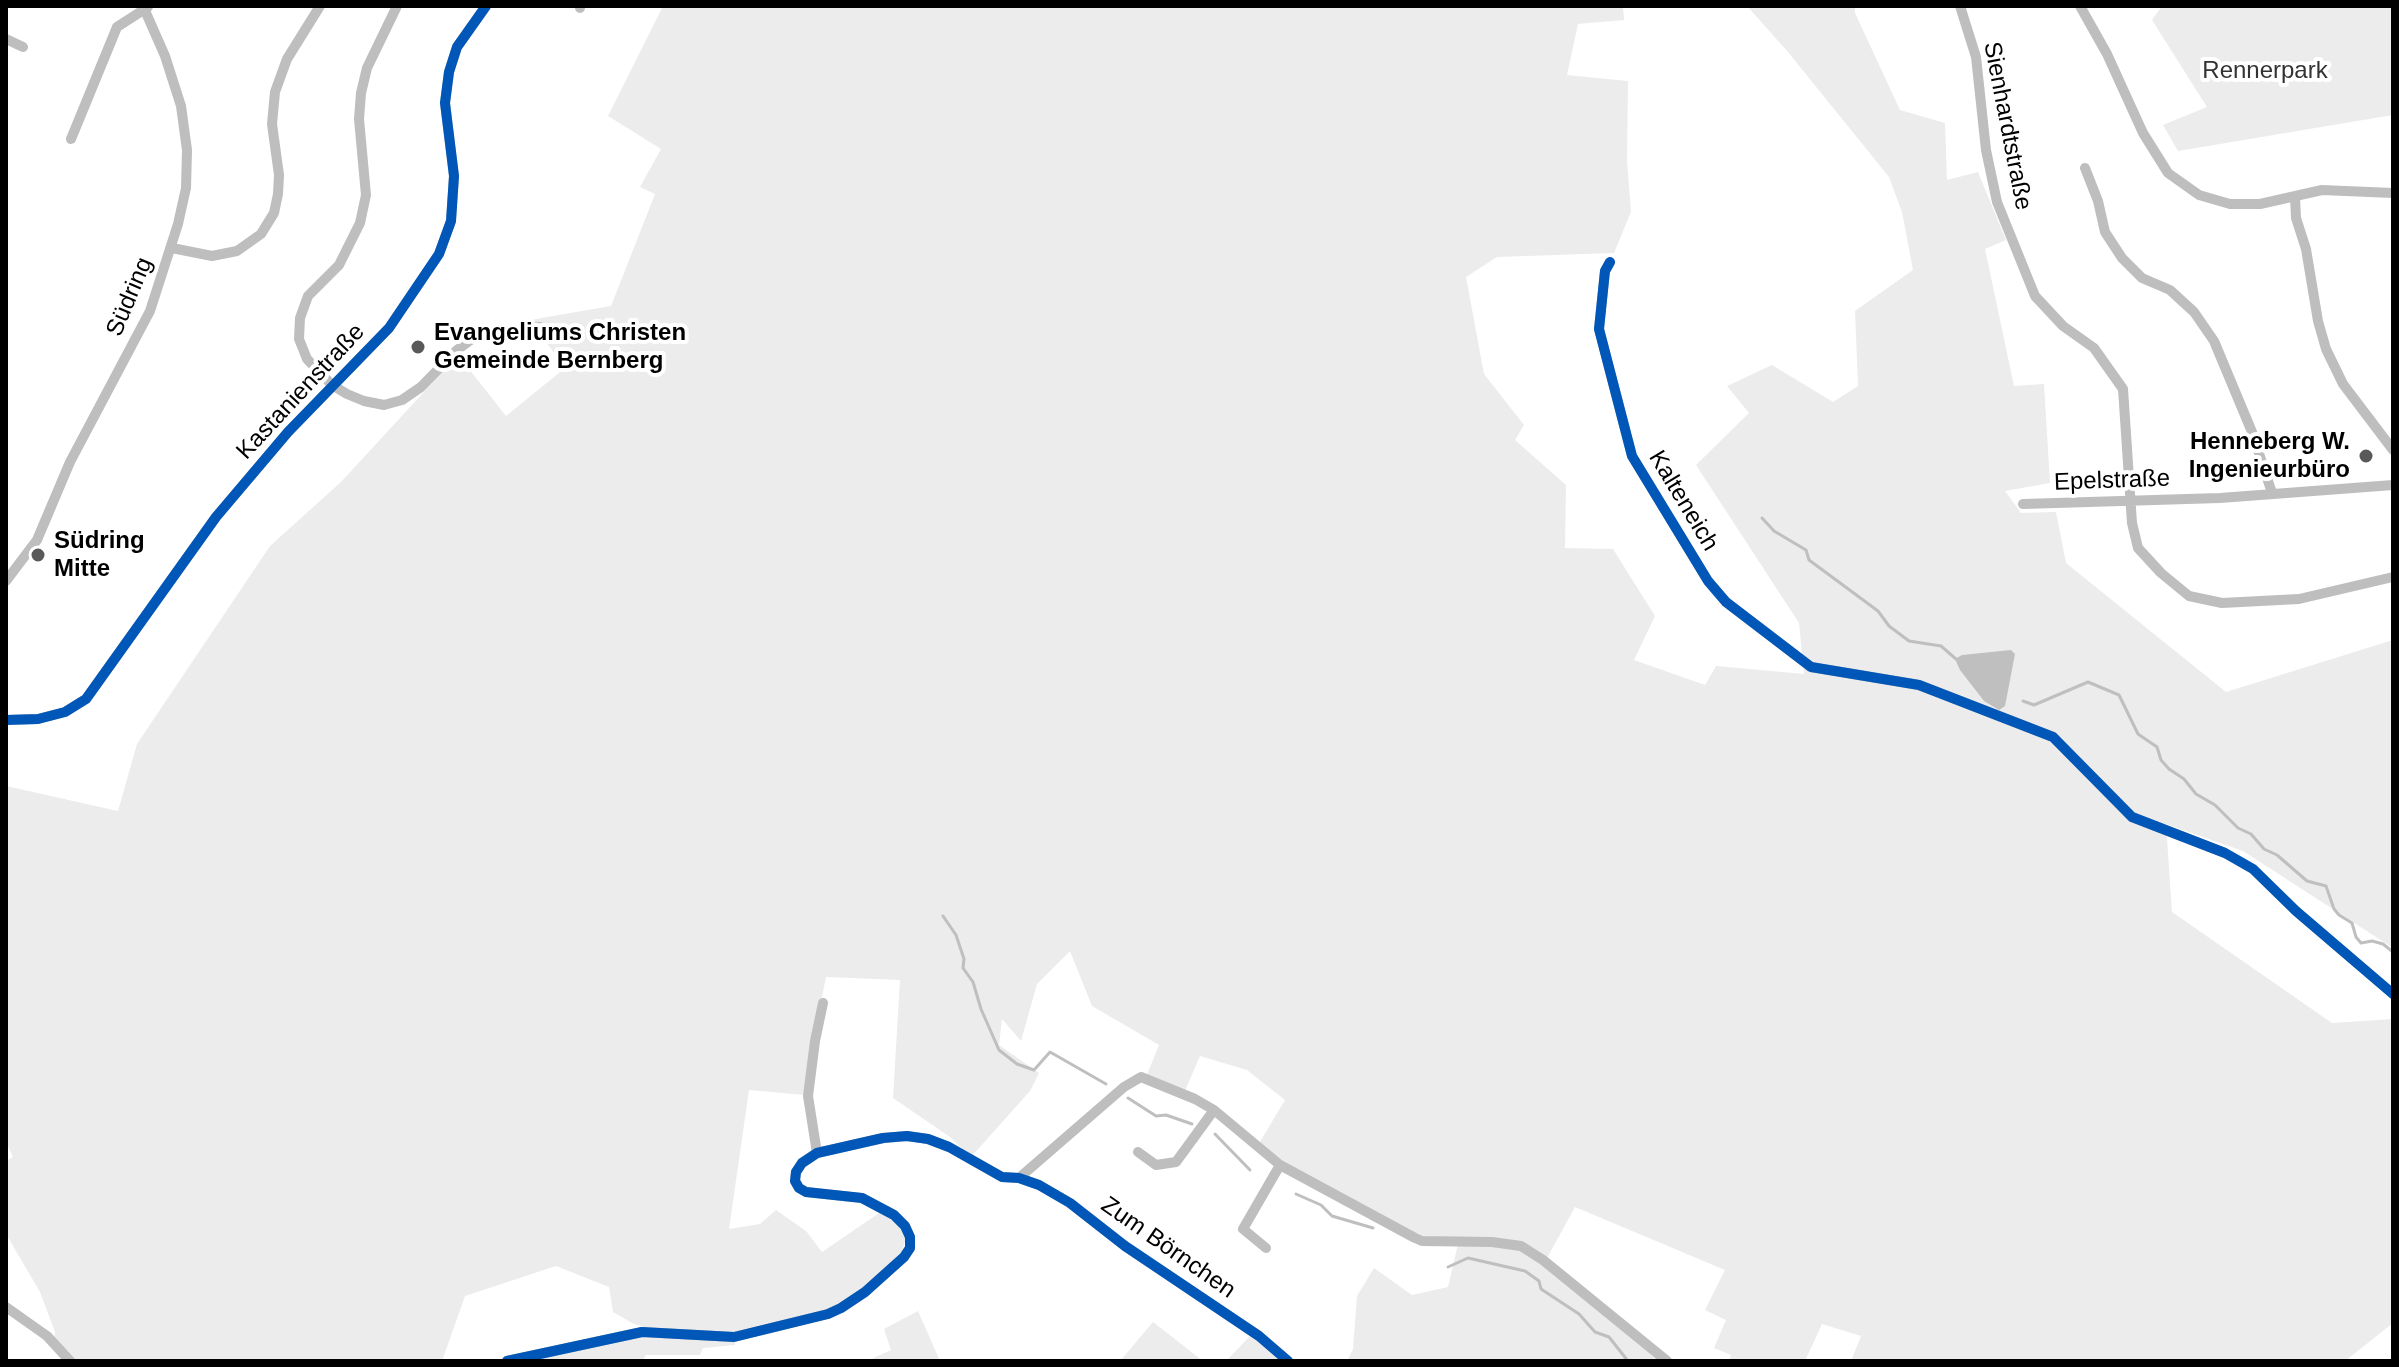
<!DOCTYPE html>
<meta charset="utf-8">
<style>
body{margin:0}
#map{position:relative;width:2399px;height:1367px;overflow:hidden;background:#fff;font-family:Arial,sans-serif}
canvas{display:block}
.frame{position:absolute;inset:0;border:8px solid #000;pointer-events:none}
</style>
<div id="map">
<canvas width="2399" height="1367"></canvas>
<div class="frame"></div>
</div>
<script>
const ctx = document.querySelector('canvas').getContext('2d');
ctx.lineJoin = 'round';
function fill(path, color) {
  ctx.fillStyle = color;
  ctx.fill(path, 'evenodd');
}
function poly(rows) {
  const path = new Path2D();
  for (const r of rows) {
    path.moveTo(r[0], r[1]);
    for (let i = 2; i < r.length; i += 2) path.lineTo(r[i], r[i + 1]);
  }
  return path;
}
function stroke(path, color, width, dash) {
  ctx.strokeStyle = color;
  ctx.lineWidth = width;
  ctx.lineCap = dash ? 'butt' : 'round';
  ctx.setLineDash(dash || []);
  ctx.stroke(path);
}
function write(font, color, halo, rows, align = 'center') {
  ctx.font = font + ' Arial,sans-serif';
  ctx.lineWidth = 8;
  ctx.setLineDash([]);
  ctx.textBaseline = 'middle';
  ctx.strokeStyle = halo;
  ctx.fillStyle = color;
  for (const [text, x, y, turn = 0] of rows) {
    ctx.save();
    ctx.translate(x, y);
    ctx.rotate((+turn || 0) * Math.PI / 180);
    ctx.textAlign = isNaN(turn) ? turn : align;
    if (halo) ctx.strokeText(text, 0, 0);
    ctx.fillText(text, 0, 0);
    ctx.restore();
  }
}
const green = poly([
 [663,6,1623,6,1624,20,1578,24,1567,75,1628,81,1627,161,1631,212,1614,253,1497,257,1466,277,1484,374,1524,425,1515,440,1566,485,1565,548,1613,549,1655,616,1634,660,1705,685,1716,666,1804,674,1799,623,1696,465,1749,413,1727,386,1772,365,1833,402,1858,386,1855,311,1913,270,1902,212,1889,177,1788,52,1747,6,1855,6,1855,13,1900,110,1945,123,1947,180,1978,172,2006,240,1985,249,2014,386,2044,384,2050,483,2005,491,2021,513,2056,512,2066,563,2226,692,2393,640,2393,948,2243,851,2166,824,2172,912,2332,1023,2393,1019,2393,1323,2345,1361,1851,1361,1861,1336,1822,1324,1805,1361,1729,1361,1731,1355,1714,1348,1726,1320,1705,1310,1725,1270,1575,1207,1546,1260,1671,1361,1347,1361,1353,1349,1357,1296,1374,1268,1412,1295,1448,1287,1458,1244,1423,1239,1281,1164,1258,1145,1285,1100,1247,1070,1200,1056,1184,1093,1146,1077,1159,1045,1092,1006,1070,951,1037,984,1021,1041,1002,1019,999,1045,1039,1073,1030,1091,971,1157,950,1137,893,1098,900,980,826,977,813,1041,805,1095,749,1090,729,1229,760,1224,776,1210,806,1231,822,1252,882,1211,902,1228,906,1238,902,1252,857,1295,828,1311,735,1333,650,1329,632,1323,613,1312,609,1287,556,1266,465,1296,442,1361,73,1361,54,1341,55,1332,40,1292,6,1234,6,1161,13,1157,6,1142,6,786,118,811,137,744,270,546,341,482,458,355,506,416,565,368,530,320,611,306,655,194,640,187,661,149,608,116],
 [2162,6,2393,6,2393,115,2178,151,2163,125,2207,107,2152,20],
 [918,1311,940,1361,867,1361,891,1350,884,1329],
 [1153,1322,1203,1361,1120,1361],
 [1252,1334,1285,1361,1226,1361],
 [619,1337,735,1340,735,1345,703,1348,700,1355,646,1355,642,1361,513,1361]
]);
const water = poly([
 [2011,650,2015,654,2005,706,1999,710,1984,701,1960,670,1955,659,1962,655]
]);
const stream = poly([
 [1762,518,1774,531,1806,550,1809,560,1878,611,1889,626,1909,641,1941,646,1956,659],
 [2023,701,2034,705,2088,682,2119,695,2138,734,2157,747,2161,760,2169,769,2184,779,2196,794,2215,805,2238,828,2251,834,2264,849,2277,855,2307,881,2326,886,2334,909,2339,915,2352,923,2356,937,2361,943,2372,941,2383,944,2393,952],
 [943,916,956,935,964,959,963,968,973,982,981,1009,999,1050,1017,1064,1034,1070,1050,1052,1106,1084],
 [1128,1098,1156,1116,1166,1115,1192,1124],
 [1215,1134,1250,1170],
 [1296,1194,1321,1205,1332,1216,1373,1228],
 [1448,1267,1468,1258,1525,1271,1539,1281,1541,1289,1579,1314,1595,1332,1609,1337,1628,1361]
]);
const street = poly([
 [397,6,367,68,361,93,359,119,366,195,360,223,339,265,308,296,300,318,299,339,307,359,332,385,347,394,364,401,384,405,402,400,421,387,457,350,472,339,487,332,540,327],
 [1960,6,1976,57,1986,150,1997,202,2035,296,2063,326,2094,348,2123,389,2132,523,2138,548,2161,573,2189,596,2222,603,2299,599,2393,577],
 [2080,6,2107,54,2143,133,2168,173,2199,195,2230,204,2260,204,2322,190,2393,193],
 [580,8,580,6],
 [6,39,23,47],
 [71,139,117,27,148,7],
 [2085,168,2098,201,2105,232,2122,258,2142,278,2170,290,2194,312,2214,341,2252,432,2272,493],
 [2295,197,2296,218,2306,249,2318,321,2326,349,2343,384,2393,450],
 [172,248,212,256,237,251,261,234,274,213,278,194,279,175,272,124,275,92,287,59,320,6],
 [1610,262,1605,271,1599,329,1632,456,1708,581,1726,602,1811,667,1919,685,2053,737,2132,817,2225,853,2253,869,2296,911,2393,994],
 [2023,504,2220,498,2393,485],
 [6,581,37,540,70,462,150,311,178,224,186,188,187,150,181,106,165,56,143,6],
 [6,720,38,719,65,712,86,699,216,517,288,432,389,328,439,254,451,221,454,176,445,103,449,72,457,47,486,6],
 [1138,1152,1156,1165,1176,1162,1214,1110],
 [817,1153,808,1096,815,1041,823,1003],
 [1019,1178,1124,1087,1141,1077,1195,1099,1214,1110,1280,1165,1415,1238,1422,1241,1492,1242,1521,1246,1543,1260,1667,1361],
 [1266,1248,1243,1229,1280,1165],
 [6,1307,47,1336,70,1361],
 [507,1361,642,1332,734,1337,828,1314,841,1308,865,1292,904,1257,910,1248,910,1237,905,1226,894,1215,862,1198,806,1192,799,1188,795,1181,796,1172,802,1163,817,1153,883,1138,907,1136,928,1139,949,1147,1002,1177,1019,1178,1039,1185,1070,1203,1125,1246,1259,1336,1288,1361]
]);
const cycleway = poly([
 [1610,262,1605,271,1599,329,1632,456,1708,581,1726,602,1811,667,1919,685,2053,737,2132,817,2225,853,2253,869,2296,911,2393,994],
 [6,720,38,719,65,712,86,699,216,517,288,432,389,328,439,254,451,221,454,176,445,103,449,72,457,47,486,6],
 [507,1361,642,1332,734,1337,828,1314,841,1308,865,1292,904,1257,910,1248,910,1237,905,1226,894,1215,862,1198,806,1192,799,1188,795,1181,796,1172,802,1163,817,1153,883,1138,907,1136,928,1139,949,1147,1002,1177,1019,1178,1039,1185,1070,1203,1125,1246,1259,1336,1288,1361]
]);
const markers = [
 [418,347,8,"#595959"],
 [2366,456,8,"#595959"],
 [38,555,8,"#595959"]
];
const parkNames = [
 ["Rennerpark",2265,71]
];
const streetNames = [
 ["Sienhardtstraße",2007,126,79],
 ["Südring",130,297,-67],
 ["Kastanienstraße",301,392,-47],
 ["Epelstraße",2112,481,-2],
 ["Kalteneich",1683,501,59],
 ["Zum Börnchen",1168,1248,35]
];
const poiNames = [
 ["Evangeliums Christen",434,333],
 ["Gemeinde Bernberg",434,361],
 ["Henneberg W.",2350,442,"right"],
 ["Ingenieurbüro",2350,470,"right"],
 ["Südring",54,541],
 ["Mitte",54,569]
];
fill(green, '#ececec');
fill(water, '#bfbfbf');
stroke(stream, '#bfbfbf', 3);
stroke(street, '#bebebe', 10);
stroke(cycleway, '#0057b8', 10);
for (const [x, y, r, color] of markers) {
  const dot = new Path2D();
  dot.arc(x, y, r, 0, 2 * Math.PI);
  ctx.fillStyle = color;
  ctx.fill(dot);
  stroke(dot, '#fff', 3);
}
write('24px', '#333', '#fff', parkNames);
write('24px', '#000', '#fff', streetNames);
write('bold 24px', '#000', '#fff', poiNames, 'left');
</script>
